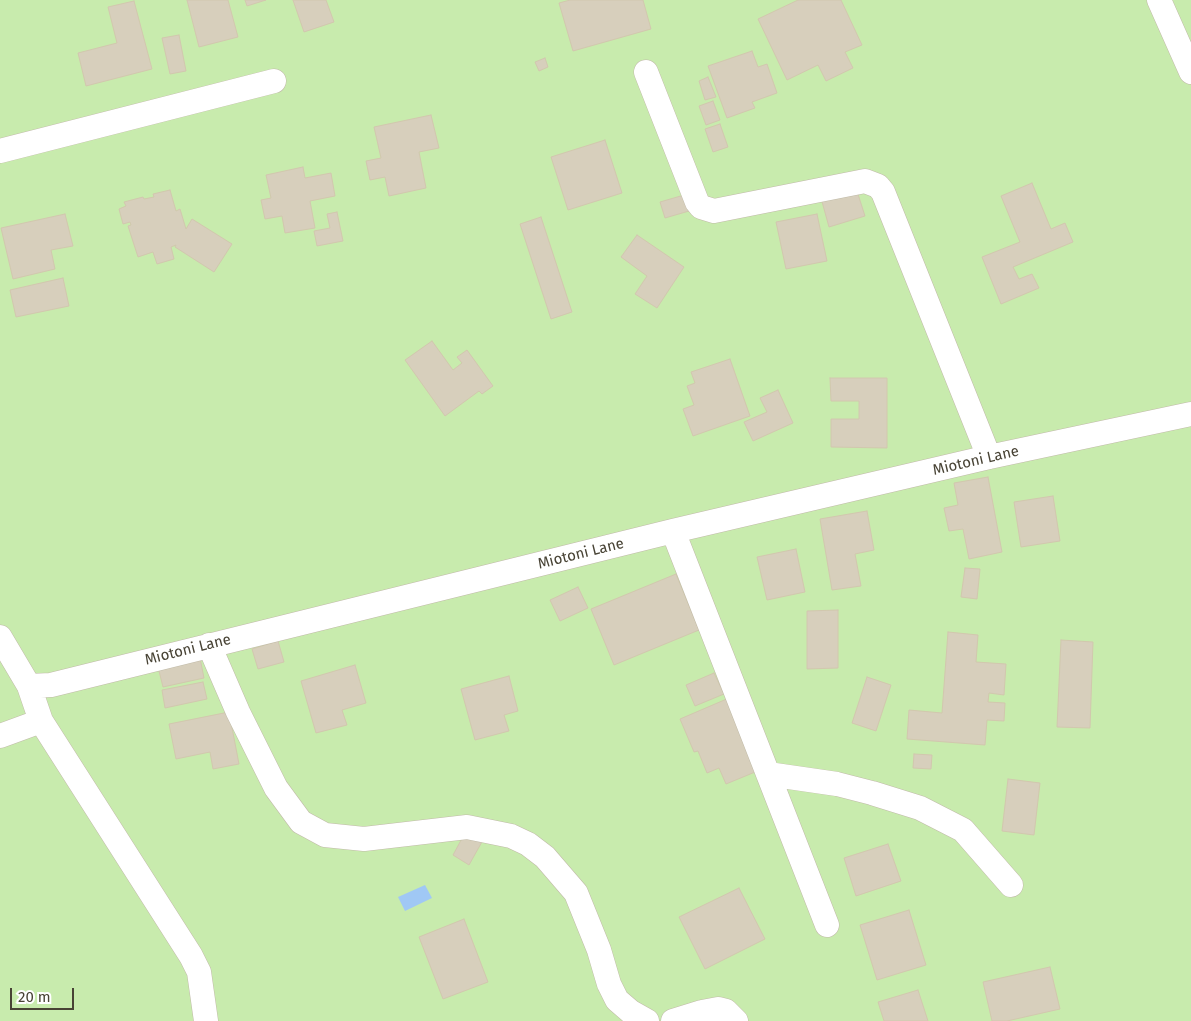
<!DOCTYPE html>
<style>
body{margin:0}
#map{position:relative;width:1191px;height:1021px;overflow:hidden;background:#f4f2e7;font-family:"Fira Sans",sans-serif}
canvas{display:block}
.scale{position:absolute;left:10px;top:988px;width:64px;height:22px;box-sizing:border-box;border:2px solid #484335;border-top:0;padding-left:6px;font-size:15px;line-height:18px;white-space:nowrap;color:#484335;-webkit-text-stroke:4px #fff;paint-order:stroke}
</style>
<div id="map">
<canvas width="1191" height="1021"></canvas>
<div class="scale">20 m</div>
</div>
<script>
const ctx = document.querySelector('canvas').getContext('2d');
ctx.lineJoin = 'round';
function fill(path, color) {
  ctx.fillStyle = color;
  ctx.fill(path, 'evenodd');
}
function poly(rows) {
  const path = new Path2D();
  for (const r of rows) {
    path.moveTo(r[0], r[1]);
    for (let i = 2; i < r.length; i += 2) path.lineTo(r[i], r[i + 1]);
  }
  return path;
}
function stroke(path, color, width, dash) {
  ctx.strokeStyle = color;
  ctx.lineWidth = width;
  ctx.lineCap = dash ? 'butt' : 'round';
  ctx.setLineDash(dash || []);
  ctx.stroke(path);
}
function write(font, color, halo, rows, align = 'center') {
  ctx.font = font + ' "Fira Sans",sans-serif';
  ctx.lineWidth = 4;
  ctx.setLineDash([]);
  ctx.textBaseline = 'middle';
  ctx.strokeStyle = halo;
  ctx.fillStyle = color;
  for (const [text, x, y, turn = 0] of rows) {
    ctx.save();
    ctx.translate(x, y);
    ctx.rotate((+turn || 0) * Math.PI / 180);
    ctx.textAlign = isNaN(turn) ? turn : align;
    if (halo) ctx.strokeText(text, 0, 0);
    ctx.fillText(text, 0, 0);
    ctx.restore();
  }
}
const green = poly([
 [0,0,1191,0,1191,1021,0,1021]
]);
const water = poly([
 [425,885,432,898,405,911,398,897]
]);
const building = poly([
 [187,0,228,0,238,37,199,47,187,0],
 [245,0,266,0,247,6,245,0],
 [293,0,326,0,334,22,304,32,293,0],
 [570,0,643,0,651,29,573,51,559,3,570,0],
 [798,0,841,0,862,45,845,52,853,68,826,81,818,65,787,80,758,19,798,0],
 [134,1,152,69,86,86,78,53,117,43,108,7,134,1],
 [179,35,186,71,170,74,162,38,179,35],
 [752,51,758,67,767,64,777,93,752,102,755,108,727,118,708,66,752,51],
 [545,58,548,67,539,71,535,62,545,58],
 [708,77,716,97,705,100,699,81,708,77],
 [713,101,720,120,706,125,699,106,713,101],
 [431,115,439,148,419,152,426,188,389,196,385,177,370,180,366,161,381,158,374,127,431,115],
 [720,124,728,147,713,152,705,129,720,124],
 [605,140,622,193,568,210,551,157,605,140],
 [303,167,305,178,331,173,335,196,310,201,315,228,285,233,282,216,265,219,261,200,271,198,266,175,303,167],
 [1032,183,1051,229,1065,223,1073,242,1013,267,1019,279,1032,274,1039,288,1001,304,982,257,1020,242,1001,196,1032,183],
 [856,188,865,216,829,227,821,198,856,188],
 [170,190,176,211,180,209,186,229,192,219,232,244,214,272,175,247,176,245,171,247,174,259,157,264,153,252,138,257,128,226,131,225,130,222,123,224,119,209,126,206,124,202,143,197,144,199,154,197,153,194,170,190],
 [691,193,696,209,665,218,660,202,691,193],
 [337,212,343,241,317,246,314,231,330,228,327,214,337,212],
 [65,214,73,246,51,250,55,269,13,279,1,228,65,214],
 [817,214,827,261,786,269,776,222,817,214],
 [541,217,572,312,551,319,520,224,541,217],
 [637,235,684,267,657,308,635,294,647,276,621,257,637,235],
 [63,278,69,306,16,317,10,290,63,278],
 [432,341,453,370,462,363,457,357,467,350,493,386,482,394,479,391,445,416,405,360,432,341],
 [730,359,750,416,693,436,683,409,694,405,687,386,695,383,691,372,730,359],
 [830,378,887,378,887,448,831,447,831,419,859,419,859,401,831,401,830,378],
 [778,390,793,423,753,441,744,422,767,412,760,398,778,390],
 [988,477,1002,552,969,559,963,529,949,531,944,508,958,505,954,483,988,477],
 [1053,496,1060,541,1021,547,1014,502,1053,496],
 [867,511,874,550,855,554,861,586,832,590,820,519,867,511],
 [796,549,805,592,767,600,757,557,796,549],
 [965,568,980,569,977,599,961,597,965,568],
 [676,574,699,630,614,665,591,609,676,574],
 [578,587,588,608,560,621,550,600,578,587],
 [838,610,838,668,807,669,807,611,838,610],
 [948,632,978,635,976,662,1006,664,1004,695,989,693,988,702,1005,703,1004,721,987,720,985,745,907,739,909,710,942,713,948,632],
 [1061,640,1093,642,1090,728,1057,727,1061,640],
 [278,641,284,662,258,669,252,649,278,641],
 [200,658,204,678,163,687,158,667,200,658],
 [355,665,366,703,342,710,347,725,316,733,301,681,355,665],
 [714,673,724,694,695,706,686,685,714,673],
 [509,676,518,711,504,715,509,731,475,740,461,689,509,676],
 [867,677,891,685,876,731,852,723,867,677],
 [203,682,207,699,165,708,162,690,203,682],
 [729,698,760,770,726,784,719,768,707,773,698,751,694,752,680,719,729,698],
 [229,712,239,764,213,769,210,752,176,759,169,724,229,712],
 [914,754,932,755,931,769,913,768,914,754],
 [1008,779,1040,783,1034,835,1002,831,1008,779],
 [466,831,483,840,469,865,453,855,466,831],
 [888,844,901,881,856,896,844,858,888,844],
 [739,888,765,939,705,969,679,917,739,888],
 [909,910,926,965,877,980,860,925,909,910],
 [464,919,488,982,443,999,419,937,464,919],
 [1050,967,1060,1009,1007,1021,992,1021,983,982,1050,967],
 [918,990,928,1021,884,1021,878,1002,918,990]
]);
const street = poly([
 [1159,0,1191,72],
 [646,72,697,202,701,207,714,211,865,181,878,186,883,192,989,457],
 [0,151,274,81],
 [673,531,827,925],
 [0,637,29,686,51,685,673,531,989,457,1191,414],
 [209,645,238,712,276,788,301,822,325,835,364,839,467,827,511,836,528,844,545,857,576,893,599,950,609,984,617,1000,631,1012,647,1021],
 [29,686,41,721,191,956,199,972,206,1021],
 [0,736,41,721],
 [768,774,837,784,872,793,920,808,963,830,1011,885],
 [673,1021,702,1012,718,1009,726,1011,736,1021]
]);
const streetNames = [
 ["Miotoni Lane",976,461,-13],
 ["Miotoni Lane",581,554,-14],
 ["Miotoni Lane",188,650,-14]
];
fill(green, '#c8ebad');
fill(water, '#a0c8f5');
fill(building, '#d7cfbc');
stroke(building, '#d2c8ae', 1);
stroke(street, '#c1bba9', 25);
stroke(street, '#fff', 24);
write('15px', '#484335', '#fff', streetNames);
</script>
